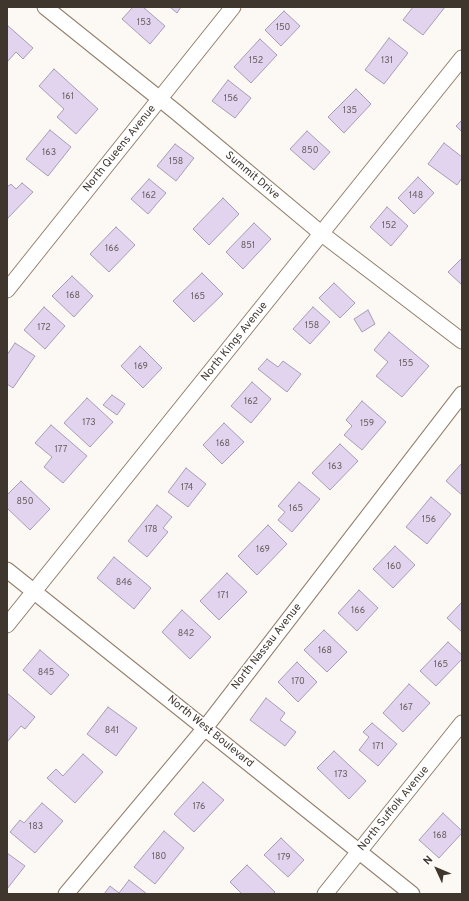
<!DOCTYPE html>
<style>
body{margin:0}
#map{position:relative;width:469px;height:901px;overflow:hidden;background:#fcf8f3;font-family:Overpass,sans-serif}
canvas{display:block}
.frame{position:absolute;inset:0;border:8px solid #3f362e;pointer-events:none}
.north{position:absolute;left:417px;top:849px;width:40px;height:40px;-webkit-text-stroke:3px #fff;paint-order:stroke;rotate:314deg;font-size:11px;font-weight:700;line-height:16px;text-align:center;color:#3f362e}
.north::after{content:'';display:block;margin:auto;width:14px;height:18px;background:#3f362e;clip-path:polygon(50% 0,100% 100%,50% 72%,0 100%)}
</style>
<div id="map">
<canvas width="469" height="901"></canvas>
<div class="frame"></div>
<div class="north">N</div>
</div>
<script>
const ctx = document.querySelector('canvas').getContext('2d');
ctx.lineJoin = 'round';
function fill(path, color) {
  ctx.fillStyle = color;
  ctx.fill(path, 'evenodd');
}
function poly(rows) {
  const path = new Path2D();
  for (const r of rows) {
    path.moveTo(r[0], r[1]);
    for (let i = 2; i < r.length; i += 2) path.lineTo(r[i], r[i + 1]);
  }
  return path;
}
function stroke(path, color, width, dash) {
  ctx.strokeStyle = color;
  ctx.lineWidth = width;
  ctx.lineCap = dash ? 'butt' : 'round';
  ctx.setLineDash(dash || []);
  ctx.stroke(path);
}
function write(font, color, halo, rows, align = 'center') {
  ctx.font = font + ' Overpass,sans-serif';
  ctx.lineWidth = 3;
  ctx.setLineDash([]);
  ctx.textBaseline = 'middle';
  ctx.strokeStyle = halo;
  ctx.fillStyle = color;
  for (const [text, x, y, turn = 0] of rows) {
    ctx.save();
    ctx.translate(x, y);
    ctx.rotate((+turn || 0) * Math.PI / 180);
    ctx.textAlign = isNaN(turn) ? turn : align;
    if (halo) ctx.strokeText(text, 0, 0);
    ctx.fillText(text, 0, 0);
    ctx.restore();
  }
}
const building = poly([
 [133,7,143,7,165,26,150,44,122,19,133,7],
 [170,7,181,7,177,13,170,7],
 [413,7,445,7,423,35,403,20,413,7],
 [284,11,300,26,281,46,265,30,284,11],
 [7,25,33,48,23,59,16,52,7,62,7,25],
 [389,38,408,53,384,84,365,70,389,38],
 [260,39,277,55,251,83,234,67,260,39],
 [54,69,98,109,76,134,57,117,64,109,39,86,54,69],
 [228,80,251,98,235,118,212,101,228,80],
 [356,89,371,104,344,133,328,117,356,89],
 [462,120,462,132,456,126,462,120],
 [50,130,71,147,48,176,26,159,50,130],
 [307,131,330,152,314,170,290,149,307,131],
 [444,143,462,157,462,178,457,185,428,164,444,143],
 [175,144,194,158,176,181,157,166,175,144],
 [418,177,434,193,414,214,398,198,418,177],
 [149,179,166,193,148,214,131,199,149,179],
 [22,183,33,192,7,219,7,187,11,184,16,189,22,183],
 [223,198,239,214,209,245,193,229,223,198],
 [387,207,408,226,391,246,370,227,387,207],
 [254,223,271,239,243,269,226,252,254,223],
 [116,227,135,245,109,272,90,254,116,227],
 [462,258,462,285,448,272,462,258],
 [202,273,223,294,194,322,173,301,202,273],
 [72,276,93,296,74,317,52,296,72,276],
 [334,283,355,303,340,318,319,298,334,283],
 [44,307,65,326,45,349,24,330,44,307],
 [313,307,330,322,310,344,293,329,313,307],
 [368,310,375,324,362,332,354,319,368,310],
 [389,332,429,366,402,397,376,376,388,362,374,350,389,332],
 [15,343,35,356,13,388,7,384,7,355,15,343],
 [140,346,162,368,143,388,121,366,140,346],
 [267,359,278,367,283,361,301,374,287,392,258,369,267,359],
 [252,382,271,399,251,423,231,406,252,382],
 [112,395,125,404,117,415,103,405,112,395],
 [87,398,113,422,90,447,64,423,87,398],
 [362,401,386,422,362,450,344,435,352,426,346,420,362,401],
 [224,423,244,442,222,464,203,445,224,423],
 [51,425,87,456,63,483,44,467,52,457,35,443,51,425],
 [340,444,358,461,330,490,312,473,340,444],
 [462,463,462,495,446,481,462,463],
 [186,468,206,484,188,507,168,492,186,468],
 [21,481,50,509,30,530,7,508,7,495,21,481],
 [299,482,320,499,292,532,278,520,285,512,278,506,299,482],
 [431,497,451,514,427,544,406,527,431,497],
 [157,505,172,517,163,528,168,532,147,557,128,541,157,505],
 [268,525,287,544,257,575,238,556,268,525],
 [395,546,415,565,393,588,373,569,395,546],
 [114,557,151,588,134,609,97,578,114,557],
 [227,573,247,592,219,620,200,601,227,573],
 [359,590,378,608,357,631,338,613,359,590],
 [462,602,462,632,447,618,462,602],
 [182,610,211,637,190,659,162,632,182,610],
 [324,630,347,652,327,672,304,650,324,630],
 [448,642,462,655,462,659,436,686,420,671,448,642],
 [40,650,69,675,51,695,23,670,40,650],
 [297,662,317,682,298,702,278,682,297,662],
 [409,684,430,703,403,732,383,713,409,684],
 [7,693,35,717,25,729,21,726,7,742,7,693],
 [266,698,285,713,280,720,296,732,285,746,250,720,266,698],
 [108,707,137,728,116,756,87,734,108,707],
 [372,723,397,744,378,766,359,750,369,737,363,732,372,723],
 [334,751,366,781,349,799,317,768,334,751],
 [83,754,103,772,75,803,47,778,56,769,63,776,83,754],
 [203,782,224,800,194,832,174,814,203,782],
 [42,803,63,821,35,853,10,832,20,820,24,823,42,803],
 [443,813,462,831,462,833,439,858,419,840,443,813],
 [164,831,184,848,155,884,134,867,164,831],
 [281,838,304,860,288,877,264,855,281,838],
 [7,853,25,866,7,889,7,853],
 [247,865,275,892,273,894,242,894,230,882,247,865],
 [129,880,147,894,104,894,110,886,119,893,129,880]
]);
const minor = poly([
 [45,7,176,112,322,234,462,341],
 [7,290,233,7],
 [7,570,412,894],
 [7,625,462,58],
 [66,894,205,728,462,394],
 [325,894,462,723]
]);
const numberNames = [
 ["153",144,23],
 ["150",283,28],
 ["152",256,61],
 ["131",387,61],
 ["161",68,97],
 ["156",231,99],
 ["135",350,111],
 ["850",310,151],
 ["163",49,153],
 ["158",176,162],
 ["162",149,196],
 ["148",416,196],
 ["152",389,226],
 ["851",248,246],
 ["166",112,249],
 ["168",73,296],
 ["165",198,297],
 ["158",312,326],
 ["172",44,328],
 ["155",406,364],
 ["169",141,367],
 ["162",251,402],
 ["173",89,423],
 ["159",367,424],
 ["168",223,444],
 ["177",61,450],
 ["163",335,467],
 ["174",187,488],
 ["850",25,502],
 ["165",296,509],
 ["156",429,520],
 ["178",151,530],
 ["169",263,550],
 ["160",394,567],
 ["846",124,583],
 ["171",223,596],
 ["166",358,611],
 ["842",186,634],
 ["168",325,651],
 ["165",441,665],
 ["845",46,673],
 ["170",298,682],
 ["167",406,708],
 ["841",112,731],
 ["171",378,747],
 ["173",341,775],
 ["176",199,807],
 ["183",36,827],
 ["168",440,836],
 ["180",159,857],
 ["179",284,858]
];
const streetNames = [
 ["North Queens Avenue",120,149,-51],
 ["Summit Drive",252,176,40],
 ["North Kings Avenue",235,342,-51],
 ["North Nassau Avenue",267,647,-52],
 ["North West Boulevard",210,732,39],
 ["North Suffolk Avenue",394,809,-51]
];
fill(building, '#e2d4ee');
stroke(building, '#a89cb4', 1);
stroke(minor, '#927f6b', 17);
stroke(minor, '#fff', 15);
write('9px', '#685e5e', null, numberNames);
write('11px', '#3f362e', '#fff', streetNames);
</script>
